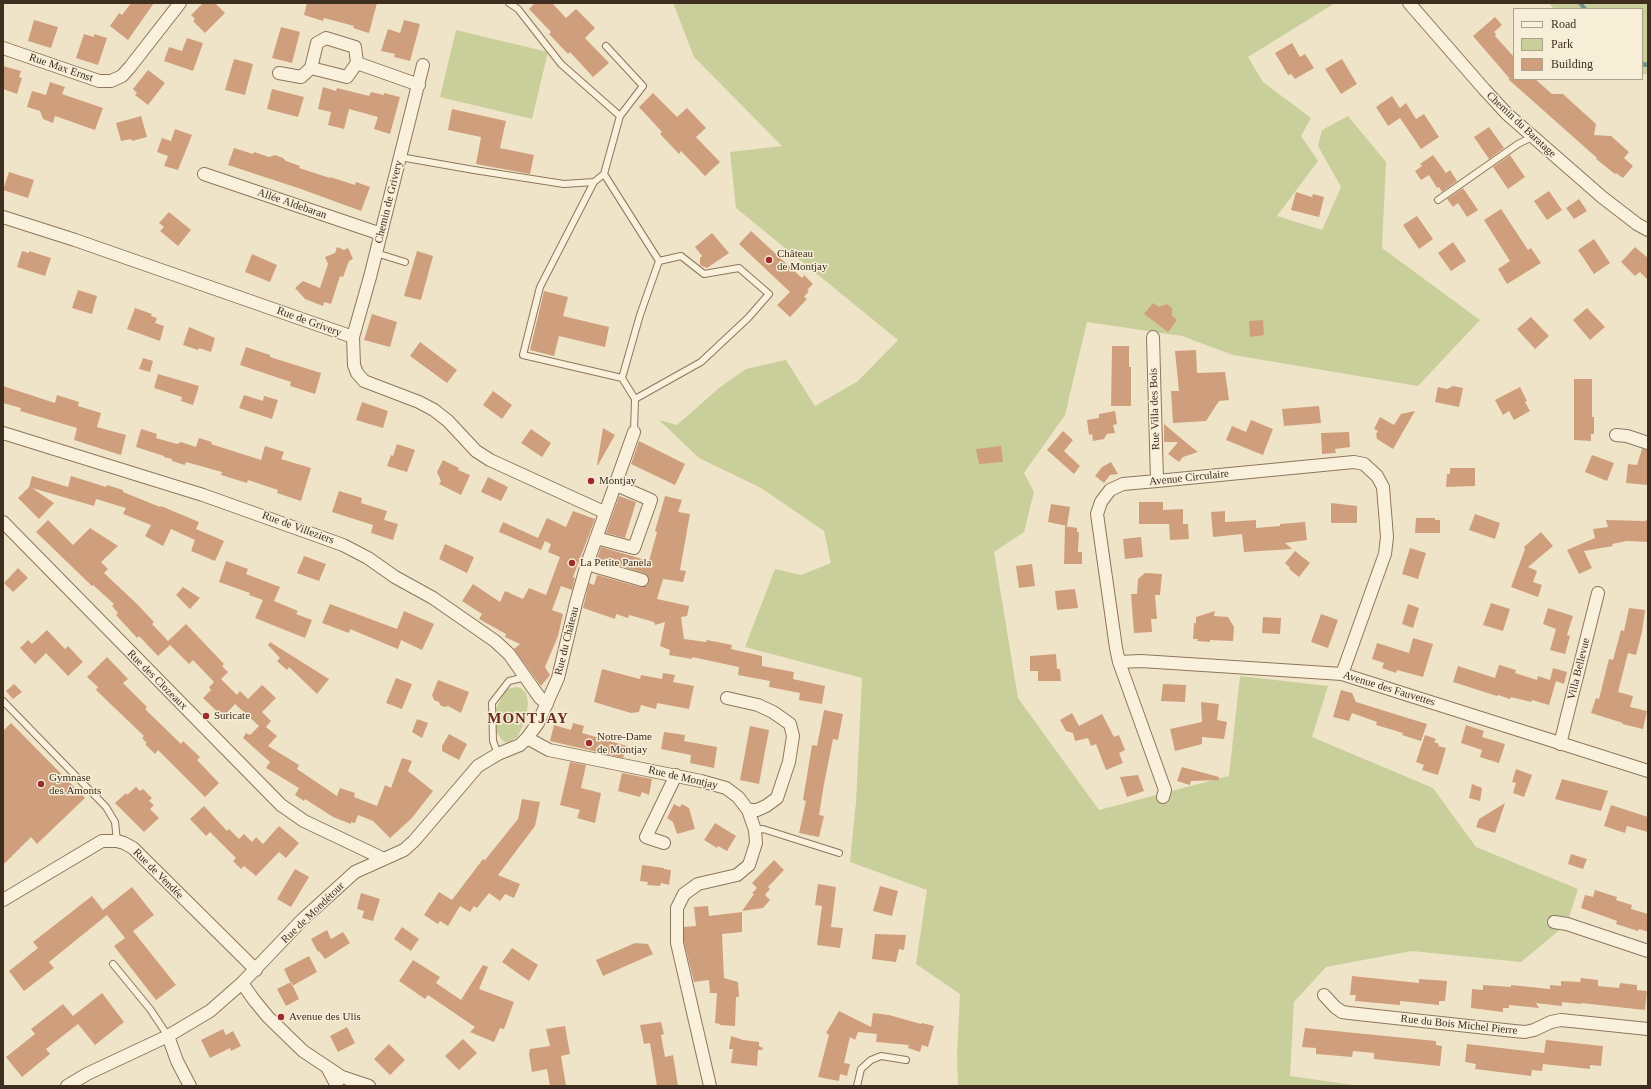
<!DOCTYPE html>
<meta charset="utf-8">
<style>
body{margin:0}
#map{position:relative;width:1651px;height:1089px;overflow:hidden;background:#f0e4c8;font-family:"Times New Roman",serif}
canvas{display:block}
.frame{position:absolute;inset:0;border:4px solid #3d2e20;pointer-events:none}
.legend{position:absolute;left:1513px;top:8px;width:130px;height:72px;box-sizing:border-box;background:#f7eed8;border:1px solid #ada18e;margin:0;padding:5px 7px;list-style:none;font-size:12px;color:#3d2e20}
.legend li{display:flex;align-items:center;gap:8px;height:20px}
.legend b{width:20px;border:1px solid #ada18e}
</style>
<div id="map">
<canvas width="1651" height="1089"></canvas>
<div class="frame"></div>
<ul class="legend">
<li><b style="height:5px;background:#faf1dc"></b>Road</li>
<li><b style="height:11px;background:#c9cf9b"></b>Park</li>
<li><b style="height:11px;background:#cf9f7d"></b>Building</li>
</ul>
</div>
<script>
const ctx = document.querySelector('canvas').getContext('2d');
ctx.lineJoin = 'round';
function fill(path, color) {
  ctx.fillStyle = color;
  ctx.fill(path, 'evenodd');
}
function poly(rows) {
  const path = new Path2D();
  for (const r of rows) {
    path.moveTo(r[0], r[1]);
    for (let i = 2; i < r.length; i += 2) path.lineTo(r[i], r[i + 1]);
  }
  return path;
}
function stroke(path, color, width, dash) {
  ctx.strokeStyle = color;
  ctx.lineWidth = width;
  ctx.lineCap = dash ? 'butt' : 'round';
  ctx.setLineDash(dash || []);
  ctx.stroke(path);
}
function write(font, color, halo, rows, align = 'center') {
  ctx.font = font + ' "Times New Roman",serif';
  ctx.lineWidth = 3;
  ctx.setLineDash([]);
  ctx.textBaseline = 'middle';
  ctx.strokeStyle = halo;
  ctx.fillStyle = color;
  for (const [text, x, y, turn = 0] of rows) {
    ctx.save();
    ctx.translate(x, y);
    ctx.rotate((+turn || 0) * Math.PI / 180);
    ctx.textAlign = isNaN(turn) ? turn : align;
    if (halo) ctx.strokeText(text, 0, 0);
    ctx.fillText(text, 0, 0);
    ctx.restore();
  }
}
const green = poly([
 [673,3,1335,3,1248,57,1263,82,1311,118,1301,136,1318,161,1277,216,1322,230,1341,187,1318,146,1322,130,1348,116,1386,162,1382,248,1480,320,1418,386,1233,355,1182,336,1087,322,1065,415,1024,473,1034,492,1024,532,994,552,1018,698,1099,810,1229,776,1240,676,1328,686,1312,737,1433,788,1476,847,1578,889,1567,924,1521,962,1412,951,1326,967,1294,1002,1290,1076,1360,1086,958,1086,957,1055,960,994,916,964,927,890,850,862,856,802,862,678,745,647,775,569,801,575,831,563,824,531,761,488,699,458,659,420,677,425,719,388,746,369,786,360,815,406,858,381,898,340,736,208,730,152,782,146,694,57],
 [1549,3,1648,3,1648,74,1642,74,1642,9,1554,9],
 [456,30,548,52,532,119,440,97],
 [516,687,521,688,526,693,528,703,526,720,517,737,509,742,505,742,502,740,496,731,496,709,504,692,507,689]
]);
const stream = poly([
 [1580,3,1585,9],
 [1642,63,1645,65,1648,64]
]);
const building = poly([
 [131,3,154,3,128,40,110,26,119,13,122,15],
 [203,3,215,3,225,13,205,33,193,21,195,19,191,15],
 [307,3,377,3,369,33,353,28,354,26,324,18,323,21,304,15],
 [535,3,552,3,566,18,576,9,595,28,585,38,609,63,593,77,570,52,568,54,549,34,551,32,529,9],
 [1495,17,1502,25,1494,32,1496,34,1495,36,1514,57,1514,79,1535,79,1552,94,1563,94,1596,124,1594,135,1611,136,1629,152,1624,158,1633,166,1623,178,1616,173,1615,174,1596,159,1597,158,1508,79,1510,79,1473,36],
 [34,20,58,27,51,48,28,41],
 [404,20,420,24,410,61,394,57,395,54,381,51,388,29,400,33],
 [281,27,300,32,292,63,272,58],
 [84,34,94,37,94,34,107,38,98,65,76,58],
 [187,38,203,43,193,71,164,61,169,47,182,51],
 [1292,43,1300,57,1305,54,1314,68,1295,79,1291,74,1288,75,1275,53],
 [234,59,253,64,245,95,225,90],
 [1342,59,1357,84,1341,94,1325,69],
 [3,66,21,71,19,77,22,78,17,94,3,89],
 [148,70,165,83,148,105,135,95,137,93,133,89],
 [50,82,65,87,62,94,103,108,95,130,55,116,53,123,43,119,40,111,27,107,32,91,46,95],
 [323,87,336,91,337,88,369,96,371,92,384,95,384,93,400,97,390,134,374,129,378,117,349,109,344,129,328,125,331,112,318,109],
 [272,89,304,97,298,117,267,109],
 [653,93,677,117,687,108,706,128,696,137,720,162,705,176,681,151,679,154,660,134,662,132,639,107],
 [1392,96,1400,108,1406,103,1416,119,1424,114,1439,137,1421,149,1400,118,1388,126,1376,107],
 [452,109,506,121,500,148,534,155,530,174,476,164,481,137,448,130],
 [141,116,147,137,132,141,131,139,121,141,116,123],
 [1489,127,1504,148,1489,159,1474,137],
 [175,129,192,135,178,170,164,166,168,156,157,152,162,138,171,141],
 [234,148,253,154,254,152,269,157,275,155,283,158,286,161,300,166,299,168,330,178,330,177,355,185,356,182,370,187,361,211,301,189,228,165],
 [1433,155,1446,173,1450,170,1457,181,1442,192,1439,187,1437,188,1429,175,1421,180,1415,171,1422,166,1420,164],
 [1510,155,1525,177,1508,189,1493,167],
 [9,172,34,180,28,198,3,190],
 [1463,188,1478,210,1467,217,1458,203,1453,207,1447,199],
 [1549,191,1562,210,1547,220,1534,201],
 [1296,192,1312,197,1313,194,1324,197,1319,217,1291,210],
 [1579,199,1587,211,1574,219,1566,208],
 [1501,209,1528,250,1531,248,1541,263,1507,284,1498,269,1510,261,1484,220],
 [169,212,191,230,178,246,160,231,164,227,159,223],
 [1417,216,1433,239,1419,249,1403,225],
 [751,231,802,278,804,275,813,284,807,290,809,291,804,297,807,299,790,317,777,305,790,292,739,244],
 [712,233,729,253,707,268,700,265,700,258,702,256,695,247],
 [1594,239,1610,263,1594,274,1578,250],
 [1453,242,1466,261,1451,271,1438,253],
 [337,247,344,250,348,248,353,259,349,261,343,277,340,276,331,304,324,302,323,306,305,299,295,288,303,281,320,288,328,264,325,257,335,253],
 [1635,247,1648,258,1648,280,1640,272,1635,276,1621,262],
 [22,251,29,253,29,251,51,258,45,276,17,267],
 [417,251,433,256,421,300,404,296],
 [252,254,277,265,270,282,245,272],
 [78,290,97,296,92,314,72,308],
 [544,291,568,297,563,316,609,327,605,347,559,336,554,356,530,350],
 [1153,303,1159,307,1167,304,1172,308,1172,316,1177,320,1168,332,1144,314],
 [135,308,152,314,151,316,157,318,155,323,164,326,160,341,127,329],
 [1587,308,1605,327,1590,340,1573,320],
 [372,314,397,322,390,347,364,340],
 [1531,317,1549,336,1535,349,1517,329],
 [1263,320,1264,335,1250,337,1249,321],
 [189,327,215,338,211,352,199,348,198,350,183,345],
 [420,342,457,370,447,383,410,356],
 [1112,346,1129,346,1129,367,1131,367,1131,406,1111,406],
 [246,347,270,355,270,357,321,373,315,394,290,386,291,382,240,365],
 [1196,350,1197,373,1225,372,1229,400,1219,401,1206,421,1173,423,1171,391,1179,391,1175,351],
 [143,358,153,361,150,372,139,369],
 [158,374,199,386,193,405,181,401,182,397,154,388],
 [1574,379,1592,379,1592,417,1594,417,1594,434,1591,434,1591,441,1574,440],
 [3,386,55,403,57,395,79,402,78,406,101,413,97,427,126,435,121,455,74,440,77,428,20,411,21,408,3,403],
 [1453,386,1463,388,1459,407,1435,402,1438,387,1447,389],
 [1520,387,1527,401,1525,402,1530,411,1514,420,1509,411,1503,415,1495,400],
 [493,391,512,405,502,419,483,405],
 [244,395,263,401,264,396,278,400,272,419,239,408],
 [362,402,388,411,383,428,356,420],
 [1319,406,1321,423,1284,426,1282,409],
 [1115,411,1117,424,1113,425,1115,433,1107,434,1104,439,1093,441,1092,434,1089,435,1087,420,1099,418,1099,414],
 [1415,411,1393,449,1377,439,1376,434,1378,431,1374,429,1380,417,1394,425,1401,414],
 [1251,420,1273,429,1263,455,1226,440,1232,426,1246,432],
 [1164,424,1189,445,1198,452,1183,457,1179,462,1168,454,1178,442,1164,442],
 [603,428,615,435,598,465,597,465],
 [141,429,157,434,156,438,177,444,181,442,196,447,199,438,212,442,211,444,261,460,265,446,284,452,281,459,311,468,301,501,277,493,278,490,248,480,247,483,221,475,222,472,186,462,185,465,172,461,172,459,164,457,164,456,136,447],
 [531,429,551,443,542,457,521,443],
 [1063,431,1073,440,1064,451,1080,466,1074,474,1047,450],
 [1349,432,1350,447,1335,449,1336,453,1322,454,1321,433],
 [639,441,685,464,675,485,631,464],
 [397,444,415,450,407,472,387,466,391,455,393,456],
 [1001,446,1003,462,979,464,976,449],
 [1642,449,1648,450,1648,485,1626,483,1628,464,1637,465],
 [1592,455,1614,463,1607,481,1585,472],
 [443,460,459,468,458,470,470,475,461,495,439,484,441,481,437,472],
 [1111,462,1118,474,1110,475,1104,483,1095,476,1102,467],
 [1450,468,1475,468,1475,486,1446,487,1447,474,1450,474],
 [32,476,68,487,71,476,106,487,107,485,123,490,123,492,160,507,161,506,199,522,196,529,224,541,215,561,191,551,195,540,171,529,163,546,145,536,151,525,123,514,126,508,96,499,94,506,32,488,54,503,39,519,18,498,29,487],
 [488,477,508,487,501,501,481,492],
 [339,491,362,498,361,503,387,511,384,520,398,524,393,540,371,533,373,525,332,512],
 [619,496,636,502,625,538,606,533],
 [665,496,682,500,678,512,690,514,680,570,686,571,683,582,663,579,657,599,689,606,687,616,681,617,684,639,706,642,707,640,732,645,731,649,762,656,762,666,794,672,793,679,825,686,822,704,799,700,800,693,769,687,770,681,738,675,739,667,692,657,692,659,669,655,670,650,660,646,665,622,655,625,654,622,629,615,628,618,616,614,615,619,583,608,589,583,594,585,597,575,640,587,647,585,649,579,644,573,597,559,601,547,649,561,657,532,655,531],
 [1139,502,1163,502,1163,510,1183,509,1183,524,1188,524,1189,539,1170,540,1169,524,1139,524],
 [1331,503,1357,506,1357,523,1331,523],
 [1051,504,1070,507,1067,526,1048,522],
 [573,511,595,519,573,577,575,578,572,590,561,586,552,610,563,614,558,636,545,667,550,675,541,686,514,649,520,644,505,637,506,634,479,619,482,614,462,601,473,584,500,602,505,591,523,599,529,588,546,595,560,557,548,552,551,544,545,541,541,550,499,532,503,522,538,538,547,518,566,527],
 [1225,511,1225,522,1256,520,1256,528,1280,526,1280,524,1305,522,1307,540,1285,543,1292,549,1244,552,1242,534,1213,537,1211,512],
 [1475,514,1500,523,1495,539,1469,530],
 [1416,518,1435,518,1435,520,1440,520,1440,533,1415,533],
 [1648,519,1648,542,1627,541,1612,544,1613,546,1584,551,1592,568,1579,574,1567,550,1595,538,1593,529,1608,527,1606,520,1645,521],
 [48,520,73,545,90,528,118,546,101,562,108,569,104,573,137,604,154,622,152,624,168,641,186,624,224,664,222,666,228,672,221,679,237,695,240,691,248,699,262,685,276,698,262,712,271,721,266,727,277,736,268,746,299,765,297,769,337,796,340,788,355,793,354,797,377,806,385,785,391,788,402,758,412,761,408,771,433,791,412,818,390,838,373,821,358,815,355,823,351,822,351,824,333,817,305,799,304,801,295,795,299,788,266,768,270,762,243,738,246,733,250,735,259,726,235,704,223,717,203,698,211,690,209,687,214,682,193,660,189,664,170,645,158,656,139,636,137,638,116,615,118,613,112,606,114,604,93,585,92,586,36,532],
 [1065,526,1077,528,1077,532,1079,532,1078,552,1082,552,1082,564,1064,564],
 [1541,532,1553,546,1528,567,1537,571,1533,582,1542,585,1538,597,1511,587,1525,549,1524,547],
 [1141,537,1143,557,1125,559,1123,539],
 [445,544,474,557,467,573,439,559],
 [1410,548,1426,553,1418,579,1402,574],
 [1295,551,1310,563,1299,577,1289,569,1290,568,1285,563],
 [304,556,326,564,319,581,297,573],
 [226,561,248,569,246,574,280,587,274,601,298,611,296,614,312,620,305,638,255,618,263,600,249,595,250,593,219,582],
 [1032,564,1035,586,1019,588,1016,566],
 [18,568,28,578,13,592,4,583],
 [1145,573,1162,574,1160,595,1155,595,1157,619,1151,619,1152,632,1134,633,1131,594,1137,594,1138,579],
 [183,587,200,598,190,609,176,595],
 [1075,589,1078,608,1057,610,1055,591],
 [1491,603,1510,609,1503,631,1483,625],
 [330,604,397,629,404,611,434,624,422,650,401,640,398,649,350,629,349,633,322,623],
 [1408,604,1419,608,1413,628,1402,624],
 [1548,608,1573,616,1567,635,1570,636,1565,654,1550,650,1556,629,1543,624],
 [1629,608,1645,610,1642,632,1636,655,1628,653,1618,692,1633,696,1630,707,1647,711,1643,729,1622,724,1623,723,1591,713,1596,698,1599,699,1609,659,1613,660,1621,630,1624,631],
 [1215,611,1214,616,1228,617,1234,627,1233,641,1210,640,1210,642,1197,641,1198,639,1193,639,1194,623,1196,623,1196,617],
 [1321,614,1338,620,1328,648,1311,642],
 [1263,617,1281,618,1280,634,1262,633],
 [47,630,65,649,68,646,83,662,68,676,46,653,35,664,20,648,28,640,32,644],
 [1413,638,1433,644,1423,677,1397,670,1396,673,1382,668,1384,663,1372,659,1377,643,1409,653],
 [270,642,329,679,317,694,289,667,287,670,277,661,280,658,268,645],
 [1056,654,1057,669,1060,669,1061,681,1038,681,1038,671,1030,671,1030,656],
 [107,657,128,679,123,683,147,707,145,709,181,744,183,741,200,757,197,760,219,783,205,797,158,750,155,754,145,744,147,743,142,738,144,736,96,690,98,687,87,677],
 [1499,665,1516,670,1515,673,1537,680,1538,676,1550,680,1553,668,1567,672,1564,684,1556,681,1549,705,1532,700,1531,702,1511,697,1510,699,1498,695,1497,696,1453,682,1458,666,1495,678],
 [602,669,640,679,641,675,662,679,663,673,675,675,673,682,694,686,689,709,657,703,656,709,641,705,639,712,631,713,594,702],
 [396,678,412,684,402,709,386,703],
 [438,680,469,692,461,713,448,706,444,707,440,705,439,702,434,700,432,695],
 [14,684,22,692,13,699,6,691],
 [1163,684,1186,685,1185,702,1161,701],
 [1341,690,1352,693,1356,702,1427,724,1421,741,1402,735,1403,733,1376,725,1377,722,1352,713,1349,721,1333,717],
 [1201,702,1219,704,1217,720,1227,722,1224,739,1202,737,1202,744,1175,751,1170,729,1202,722],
 [824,710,843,714,838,740,833,739,824,784,819,815,824,816,819,837,799,833,806,801,803,800,812,745,817,746],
 [1072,713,1079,726,1102,714,1114,737,1119,735,1125,750,1119,753,1123,763,1106,770,1096,744,1091,746,1088,738,1075,741,1073,733,1066,731,1060,720],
 [417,719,428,723,422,738,412,732],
 [11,723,85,798,37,844,31,837,3,865,3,731],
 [573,723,584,726,582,733,627,746,623,758,550,741,554,725,571,730],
 [1466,725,1484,731,1482,737,1505,744,1499,763,1480,757,1482,750,1461,743],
 [750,726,769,730,759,784,740,780],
 [664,732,685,735,684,741,717,747,714,768,690,763,691,755,661,749],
 [449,734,467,744,459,760,442,751,442,746],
 [1425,735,1436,739,1434,742,1439,744,1438,746,1446,748,1438,775,1422,770,1424,765,1416,762],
 [570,762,586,765,581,788,601,793,595,823,577,818,580,810,560,805],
 [1182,767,1219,777,1219,780,1191,781,1190,785,1177,781],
 [1516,769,1532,775,1524,797,1513,793,1516,783,1512,782],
 [622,773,652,779,649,795,642,792,640,797,618,791],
 [1138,775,1144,791,1127,797,1120,777],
 [1562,779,1608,791,1601,811,1555,799],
 [1472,784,1482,788,1480,801,1469,798],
 [136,787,140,791,143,789,152,798,149,801,154,805,150,809,159,818,144,832,115,803,126,793,127,795],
 [522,799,540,802,535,826,498,875,520,884,514,898,505,894,500,901,489,893,477,908,474,906,470,912,460,906,448,926,440,921,438,924,424,915,439,892,452,900,483,859,485,860,518,819],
 [1505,803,1495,833,1476,827,1479,819],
 [674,804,680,807,682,804,689,808,695,829,677,834,673,822,667,818],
 [1611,805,1648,817,1648,832,1627,826,1625,833,1604,826],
 [204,806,227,831,229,829,239,839,244,834,252,842,256,837,263,844,279,826,299,843,286,858,279,852,256,876,244,866,241,869,233,861,236,858,210,832,206,836,190,819],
 [715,823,736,836,727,851,718,846,717,848,704,840],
 [1571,854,1587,859,1583,869,1568,864],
 [774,860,784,870,768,887,770,889,765,895,770,900,763,908,742,911,754,894,752,893,757,888,752,883],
 [642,865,664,868,664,869,671,870,669,885,661,883,660,886,647,885,648,882,640,881],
 [295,869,309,877,291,907,277,899],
 [818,884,836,887,831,927,843,928,840,948,817,945,822,906,815,905],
 [880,886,898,891,892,916,873,911],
 [132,887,154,915,133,931,176,985,156,1000,114,946,125,938,107,915,49,962,54,968,24,991,9,971,38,948,33,942,92,896,103,910],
 [1595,890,1617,897,1616,900,1632,905,1631,909,1648,914,1648,932,1639,929,1638,931,1616,924,1617,921,1581,908,1585,895,1593,897],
 [361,893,380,899,373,921,362,918,364,911,357,909],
 [708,906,709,916,742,912,742,932,722,934,724,978,738,982,739,997,736,997,735,1026,720,1025,720,1024,715,1023,717,993,710,993,709,980,694,982,684,942,684,927,696,926,694,907],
 [402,927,419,939,411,951,394,939],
 [327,930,331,939,343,932,350,943,325,959,319,951,318,952,311,939],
 [875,934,906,935,904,950,899,949,896,962,872,959],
 [635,943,648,944,653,954,603,976,596,960],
 [512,948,538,965,529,981,502,962],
 [309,956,317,972,292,986,284,969],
 [413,960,440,977,436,983,461,1000,483,965,488,967,479,989,514,1002,504,1029,500,1028,494,1042,470,1032,475,1027,428,995,425,999,399,981],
 [1352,976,1419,983,1419,979,1447,981,1445,1001,1439,1001,1439,1005,1400,1001,1400,1005,1355,1001,1356,995,1350,995],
 [1581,978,1598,980,1598,986,1619,988,1620,983,1637,985,1637,990,1647,991,1645,1010,1581,1003,1581,1004,1562,1002,1562,1006,1536,1003,1539,1008,1509,1005,1509,1008,1503,1008,1503,1012,1471,1008,1472,989,1483,990,1483,985,1511,987,1511,985,1550,989,1550,985,1561,986,1561,981,1580,982],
 [291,982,299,999,286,1006,277,989],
 [102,993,124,1022,95,1045,78,1024,46,1049,50,1054,22,1077,6,1057,35,1034,31,1029,63,1004,73,1016],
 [839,1011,871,1027,873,1013,889,1015,921,1024,922,1023,934,1026,928,1047,922,1045,920,1052,908,1048,909,1045,876,1042,877,1034,858,1032,855,1040,850,1037,844,1063,850,1064,847,1076,840,1074,839,1081,818,1077,829,1035,826,1033],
 [661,1022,664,1034,661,1035,665,1057,673,1055,678,1086,657,1086,650,1043,644,1044,640,1025],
 [565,1026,570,1054,561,1056,566,1086,550,1086,547,1069,532,1072,529,1054,530,1049,550,1046,546,1029],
 [347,1027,355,1043,338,1052,330,1036],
 [1305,1028,1436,1041,1436,1045,1442,1046,1440,1066,1374,1059,1374,1053,1353,1051,1352,1057,1316,1054,1316,1048,1302,1047],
 [223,1029,226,1035,233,1031,241,1046,231,1051,230,1048,210,1058,201,1040],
 [731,1036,743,1040,759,1042,759,1046,763,1048,762,1050,758,1050,757,1066,731,1063,733,1049,729,1049],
 [463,1039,477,1053,459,1070,445,1056],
 [1546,1040,1603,1046,1601,1066,1590,1065,1590,1069,1543,1064,1542,1071,1532,1070,1531,1076,1475,1069,1476,1064,1465,1062,1467,1044,1544,1053],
 [389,1044,405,1060,390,1075,374,1059]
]);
const lane = poly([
 [509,3,518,9,561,64,620,116],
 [606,46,643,86,620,116,604,174,659,261,640,315,622,378,635,399,634,432],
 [400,157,474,170,564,184,594,182,604,174],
 [594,182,540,287,523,355,622,378],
 [1438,200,1518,144,1532,137],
 [376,253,405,262],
 [635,399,701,362,748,318,769,294,739,268,704,274,681,256,659,261],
 [3,701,106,807,115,822,117,841],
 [498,754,493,741,492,703,509,681,526,677],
 [755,830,763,829,839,853],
 [113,964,150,1009,168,1036],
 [857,1086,861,1069,871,1060,881,1056,906,1060]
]);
const street = poly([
 [1409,3,1484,89,1507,114,1602,197,1637,224,1648,230],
 [3,48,99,81,111,81,122,76,130,67,180,3],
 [357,63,355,47,326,38,317,43,311,68,347,77,357,63,419,85],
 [423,65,370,277,353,337,354,365,357,373,364,381,419,402,434,410,448,421,476,451,490,460,604,512],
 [279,73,301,77,311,68],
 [204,174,381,234],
 [3,217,75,240,353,337],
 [1153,337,1157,481],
 [3,433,203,495,343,545,368,558,395,577,433,598,495,641,509,654,540,698,547,704],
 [1616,435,1627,436,1648,443],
 [3,522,281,805,304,821,384,859],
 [596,538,634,548,651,500,614,484],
 [587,564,642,580],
 [1119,662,1141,661,1342,674,1648,771],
 [727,698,758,705,773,712,790,724,793,736,789,762,777,798,766,806,757,810,748,810],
 [527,738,549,750,701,781,726,788,738,797,748,810,755,830,756,843,749,865,737,875,698,884,684,894,677,908,677,943,710,1086],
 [1560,744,1598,593],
 [1163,797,1165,790,1119,662,1116,648,1097,514,1101,502,1110,490,1123,484,1157,481,1354,462,1364,464,1377,476,1383,487,1387,537,1385,554,1342,674],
 [664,843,646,837,676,775],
 [3,900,102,841,117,841,124,843,133,848,256,970],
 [1554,922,1567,924,1648,951],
 [242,983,254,1000,268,1017,303,1051,342,1077,369,1086],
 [1324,995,1335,1007,1342,1012,1349,1013,1514,1031,1525,1032,1534,1030,1551,1022,1561,1020,1648,1029],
 [168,1036,177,1061,190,1086],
 [328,1069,337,1086],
 [67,1086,87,1074,168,1036,210,1011,242,983,302,920,355,872,404,850,414,841,478,766,498,754,520,745,527,738,538,723,558,678,576,603,587,564,634,432]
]);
const markers = [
 [769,260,4,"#9e2a2b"],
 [591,481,4,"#9e2a2b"],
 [572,563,4,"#9e2a2b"],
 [206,716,4,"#9e2a2b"],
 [589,743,4,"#9e2a2b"],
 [41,784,4,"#9e2a2b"],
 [281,1017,4,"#9e2a2b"]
];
const streetNames = [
 ["Rue Max Ernst",61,68,19],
 ["Chemin du Baratage",1521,125,43],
 ["Chemin de Grivery",389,202,-76],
 ["Allée Aldebaran",292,204,19],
 ["Rue de Grivery",309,322,20],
 ["Rue Villa des Bois",1155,409,-92],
 ["Avenue Circulaire",1189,478,-6],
 ["Rue de Villeziers",298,528,20],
 ["Rue du Château",567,641,-76],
 ["Villa Bellevue",1579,669,-76],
 ["Rue des Clozeaux",157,680,45],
 ["Avenue des Fauvettes",1389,689,17],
 ["Rue de Montjay",683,778,13],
 ["Rue de Vendée",158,874,45],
 ["Rue de Mondétour",313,913,-44],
 ["Rue du Bois Michel Pierre",1459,1025,6]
];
const poiNames = [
 ["Château",777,254],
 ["de Montjay",777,267],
 ["Montjay",599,481],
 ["La Petite Panela",580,563],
 ["Suricate",214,716],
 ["Notre-Dame",597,737],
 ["de Montjay",597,750],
 ["Gymnase",49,778],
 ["des Amonts",49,791],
 ["Avenue des Ulis",289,1017]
];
const districtNames = [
 ["MONTJAY",528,719]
];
fill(green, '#c9cf9b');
stroke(stream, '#6f938a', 4);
fill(building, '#cf9f7d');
stroke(lane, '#8d765c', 8);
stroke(street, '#8d765c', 14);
stroke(lane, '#faf1dc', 6);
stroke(street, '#faf1dc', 12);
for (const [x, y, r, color] of markers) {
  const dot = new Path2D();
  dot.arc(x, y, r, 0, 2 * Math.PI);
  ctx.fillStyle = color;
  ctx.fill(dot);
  stroke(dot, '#f7eed8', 1.5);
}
write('11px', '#3d2e20', '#f7eed8', streetNames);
write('11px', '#3d2e20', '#f7eed8', poiNames, 'left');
ctx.letterSpacing = '1px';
write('bold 15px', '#6b2e1e', '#f7eed8', districtNames);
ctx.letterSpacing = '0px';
</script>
